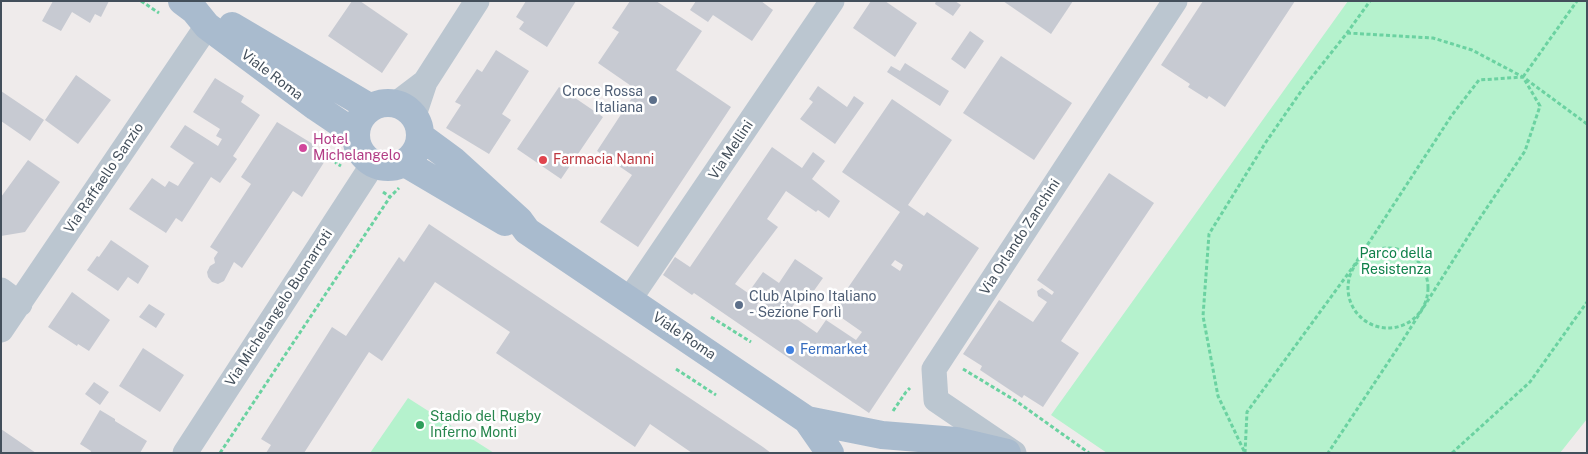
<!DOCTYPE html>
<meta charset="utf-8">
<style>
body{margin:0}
#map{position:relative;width:1588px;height:454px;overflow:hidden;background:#efebeb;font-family:"Public Sans",sans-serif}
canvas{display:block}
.frame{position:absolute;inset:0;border:2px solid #434f5b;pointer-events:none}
</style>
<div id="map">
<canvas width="1588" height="454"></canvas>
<div class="frame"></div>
</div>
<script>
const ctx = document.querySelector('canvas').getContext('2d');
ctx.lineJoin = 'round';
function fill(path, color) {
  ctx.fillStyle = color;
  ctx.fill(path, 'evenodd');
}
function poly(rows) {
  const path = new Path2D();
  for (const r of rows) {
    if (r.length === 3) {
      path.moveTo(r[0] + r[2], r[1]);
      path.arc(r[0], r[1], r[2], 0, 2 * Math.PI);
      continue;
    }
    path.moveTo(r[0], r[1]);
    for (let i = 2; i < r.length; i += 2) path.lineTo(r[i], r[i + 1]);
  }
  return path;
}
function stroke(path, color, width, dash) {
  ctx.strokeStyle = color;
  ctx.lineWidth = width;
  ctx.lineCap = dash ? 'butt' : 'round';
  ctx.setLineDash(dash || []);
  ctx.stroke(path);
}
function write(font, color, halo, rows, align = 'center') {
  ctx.font = font + ' "Public Sans",sans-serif';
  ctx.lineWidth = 5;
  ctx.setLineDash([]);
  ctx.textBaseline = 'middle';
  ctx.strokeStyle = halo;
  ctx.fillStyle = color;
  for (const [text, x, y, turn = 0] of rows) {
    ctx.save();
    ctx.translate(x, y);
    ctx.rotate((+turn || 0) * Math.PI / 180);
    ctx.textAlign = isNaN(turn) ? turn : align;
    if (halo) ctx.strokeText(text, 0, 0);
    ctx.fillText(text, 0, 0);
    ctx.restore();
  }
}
const green = poly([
 [1348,1,1587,1,1587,419,1560,453,1107,453,1051,415],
 [408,398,494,453,370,453]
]);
const building = poly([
 [53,1,109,1,101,17,95,14,90,23,72,12,61,31,42,21],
 [352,1,360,1,408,34,382,73,328,36],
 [526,1,576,1,547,47,519,29,524,22,516,17],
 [630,1,656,1,702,31,676,70,731,107,638,247,600,222,632,175,597,151,637,90,598,63,619,32,612,28],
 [696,1,761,1,773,10,752,41,713,15,708,22,690,10],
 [871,1,885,1,917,23,895,57,853,28],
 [936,1,955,1,961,5,953,16,935,4],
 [1003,1,1073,1,1051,34],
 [1203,1,1295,1,1225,107,1209,96,1207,99,1188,87,1190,84,1161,65],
 [970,31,984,41,965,69,951,59],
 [496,50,529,71,502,114,511,120,489,154,446,128,461,105,455,102,477,69,482,72],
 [1001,56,1072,103,1034,160,963,113],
 [905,63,949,91,940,106,887,72,891,66,900,71],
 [76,75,111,100,78,144,45,120],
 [215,78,244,96,241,102,260,115,233,156,237,159,220,183,211,177,182,222,176,218,166,233,129,209,152,178,165,187,169,181,178,186,192,165,194,163,170,147,185,125,218,146,222,139,216,136,220,129,193,112],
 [818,86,847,107,854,96,864,103,835,144,800,119,813,102,809,99],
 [559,87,603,117,561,179,517,149],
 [1,91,44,120,30,141,1,121],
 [892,99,952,140,908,205,924,216,927,212,979,248,869,413,694,293,692,295,663,275,675,257,690,267,772,147,802,168,813,152,825,161,812,179,840,201,829,218,818,210,816,212,786,191,767,219,778,227,735,284,748,293,763,272,779,283,795,259,823,278,813,292,806,287,788,313,817,333,826,320,856,340,862,332,832,311,900,212,842,172],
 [895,260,903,265,900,271,891,265],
 [768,289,772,292,762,308,757,305],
 [277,122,316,146,315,147,328,156,302,197,293,191,242,268,234,262,224,281,218,284,212,282,208,277,207,272,210,266,215,263,214,258,218,252,210,247,251,184,241,177],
 [28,160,60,182,25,232,1,236,1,197],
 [1109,173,1154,203,1061,341,1079,353,1043,407,1024,395,1022,398,980,370,982,366,963,354,999,300,1033,322,1047,302,1038,296,1037,291,1042,288,1052,295,1054,292,1037,280],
 [429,224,763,447,771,453,692,453,650,424,635,447,496,353,510,332,435,282,382,361,369,352,304,453,266,453,271,445,261,439,332,327,346,336,399,257,404,262],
 [111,240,149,266,138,284,128,277,118,291,87,270,97,256,99,257],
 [72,292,110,320,89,351,78,344,77,346,48,327],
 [149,304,165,314,156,328,139,317],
 [143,348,184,375,160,412,119,386],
 [94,382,109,392,100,405,85,394],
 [100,410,115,419,115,421,147,441,140,453,90,453,91,451,80,444],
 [1,429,36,453,1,453]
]);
const path = poly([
 [141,1,159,13],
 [1347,33,1433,38,1472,50,1523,77,1587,124],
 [1523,77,1577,1],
 [340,154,336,163,341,166],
 [383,192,390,197,399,188],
 [1388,288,40],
 [711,317,751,342],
 [676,369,716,395],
 [963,369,1016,401,1089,453],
 [893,411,906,392,910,388],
 [1244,451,1218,396,1203,316,1209,234,1266,142,1304,87,1347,33,1370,1],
 [220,453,390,197],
 [1245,453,1247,412,1353,267,1452,115,1479,80,1523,77,1540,106,1525,151,1478,221,1401,343,1328,453],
 [1452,453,1530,382,1587,302]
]);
const minor = poly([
 [396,104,425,82],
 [414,115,425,82,477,1],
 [1,290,20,304],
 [629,300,832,1],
 [1,330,207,26],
 [185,453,373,164],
 [1014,453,936,400,934,369,1175,1]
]);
const major = poly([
 [182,1,194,10,207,26,316,107,356,134],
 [232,26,371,108],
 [388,135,32],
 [420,136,454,161,519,220,527,231,807,420,830,453],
 [405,163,505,222],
 [807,420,882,435,956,441,1007,453]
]);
const markers = [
 [653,100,5,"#5c6f8a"],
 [303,148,5,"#d1479c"],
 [543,160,5,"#e0444e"],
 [739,305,5,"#5c6f8a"],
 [790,350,5,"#3f7fe0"],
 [420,425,5,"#2e9e5b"]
];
const streetNames = [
 ["Viale Roma",272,75,37],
 ["Via Mellini",731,150,-56],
 ["Via Raffaello Sanzio",104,178,-56],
 ["Via Orlando Zanchini",1020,237,-57],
 ["Via Michelangelo Buonarroti",279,308,-57],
 ["Viale Roma",684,336,34]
];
const serviceNames = [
 ["Croce Rossa",643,92],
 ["Italiana",643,108],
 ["Club Alpino Italiano",749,297,"left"],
 ["- Sezione Forlì",749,313,"left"]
];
const hotelNames = [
 ["Hotel",313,140],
 ["Michelangelo",313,156]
];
const healthNames = [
 ["Farmacia Nanni",553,160]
];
const parkNames = [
 ["Parco della",1396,254],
 ["Resistenza",1396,270]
];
const shopNames = [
 ["Fermarket",800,350]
];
const leisureNames = [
 ["Stadio del Rugby",430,417],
 ["Inferno Monti",430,433]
];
fill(green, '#b5f2cd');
fill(building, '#c7cad2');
stroke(path, '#6bd2a1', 3, [4, 2.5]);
stroke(minor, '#bbc6d0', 25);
stroke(major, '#a9bbce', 28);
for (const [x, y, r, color] of markers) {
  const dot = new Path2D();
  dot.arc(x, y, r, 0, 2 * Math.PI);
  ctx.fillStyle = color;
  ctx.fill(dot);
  stroke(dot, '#fff', 2);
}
write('14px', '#434f5b', '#fff', streetNames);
write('14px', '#4e5e75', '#fff', serviceNames, 'right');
write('14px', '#b23c85', '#fff', hotelNames, 'left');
write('14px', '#be3a42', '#fff', healthNames, 'left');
write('14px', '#0f804a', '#fff', parkNames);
write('14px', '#366cbe', '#fff', shopNames, 'left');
write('14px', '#27864d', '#fff', leisureNames, 'left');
</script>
